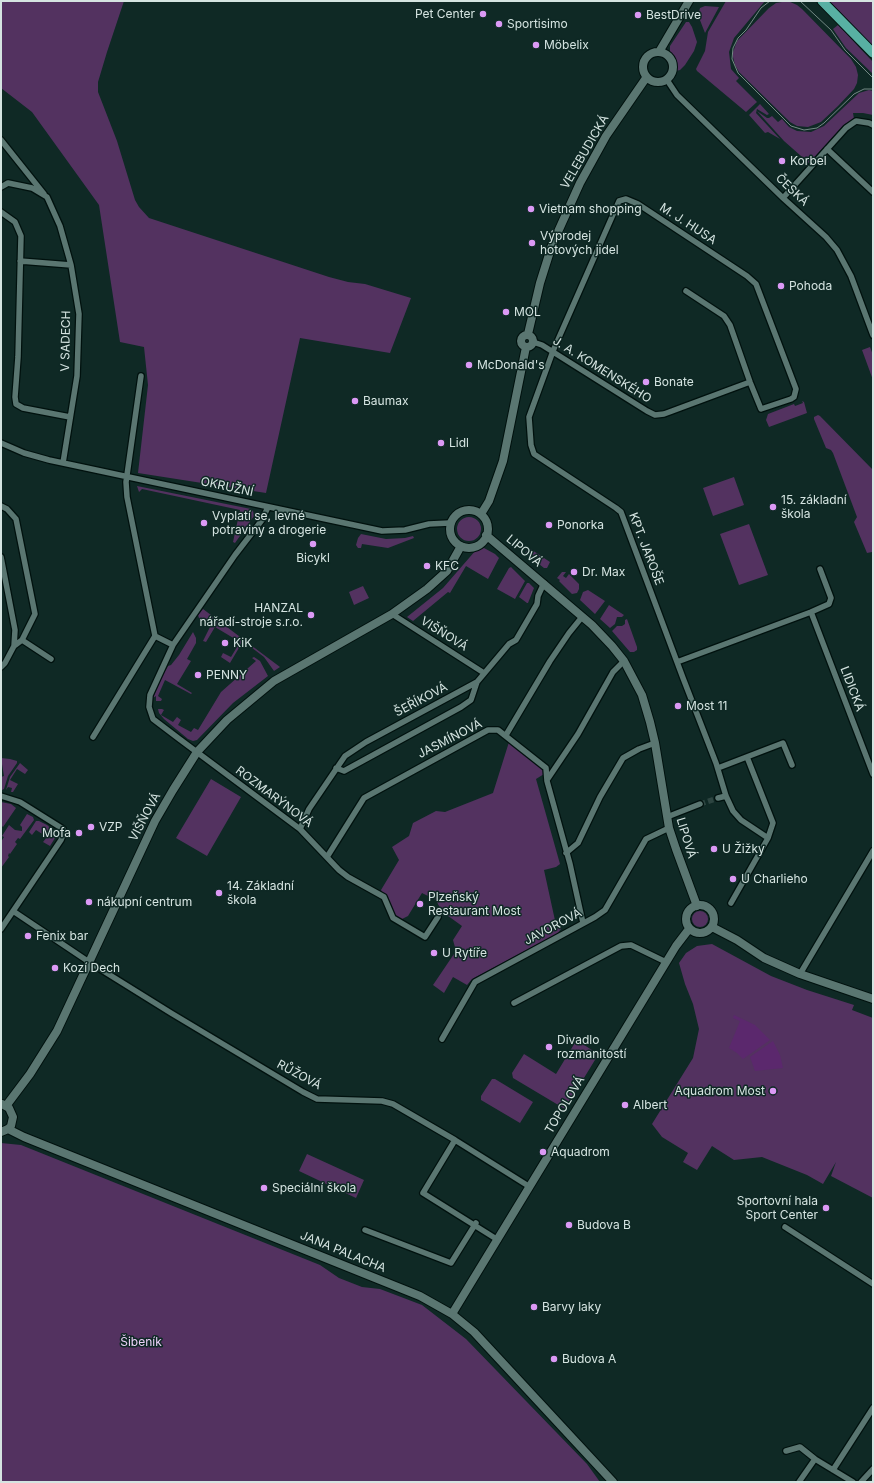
<!DOCTYPE html>
<meta charset="utf-8">
<style>
body{margin:0}
#map{position:relative;width:874px;height:1483px;overflow:hidden;background:#0f2925;font-family:Inter,sans-serif}
canvas{display:block}
.frame{position:absolute;inset:0;border:2px solid #d5e4e1;pointer-events:none}
</style>
<div id="map">
<canvas width="874" height="1483"></canvas>
<div class="frame"></div>
</div>
<script>
const ctx = document.querySelector('canvas').getContext('2d');
ctx.lineJoin = 'round';
function fill(path, color) {
  ctx.fillStyle = color;
  ctx.fill(path, 'evenodd');
}
function poly(rows) {
  const path = new Path2D();
  for (const r of rows) {
    if (r.length === 3) {
      path.moveTo(r[0] + r[2], r[1]);
      path.arc(r[0], r[1], r[2], 0, 2 * Math.PI);
      continue;
    }
    path.moveTo(r[0], r[1]);
    for (let i = 2; i < r.length; i += 2) path.lineTo(r[i], r[i + 1]);
  }
  return path;
}
function stroke(path, color, width, dash) {
  ctx.strokeStyle = color;
  ctx.lineWidth = width;
  ctx.lineCap = dash ? 'butt' : 'round';
  ctx.setLineDash(dash || []);
  ctx.stroke(path);
}
function write(font, color, halo, rows, align = 'center') {
  ctx.font = font + ' Inter,sans-serif';
  ctx.lineWidth = 3;
  ctx.setLineDash([]);
  ctx.textBaseline = 'middle';
  ctx.strokeStyle = halo;
  ctx.fillStyle = color;
  for (const [text, x, y, turn = 0] of rows) {
    ctx.save();
    ctx.translate(x, y);
    ctx.rotate((+turn || 0) * Math.PI / 180);
    ctx.textAlign = isNaN(turn) ? turn : align;
    if (halo) ctx.strokeText(text, 0, 0);
    ctx.fillText(text, 0, 0);
    ctx.restore();
  }
}
const green = poly([
 [1,1,124,1,107,52,98,82,98,92,117,141,135,200,139,207,149,218,329,277,348,282,365,284,411,298,390,353,300,338,266,493,138,473,148,385,144,347,120,342,99,205,32,112,1,88],
 [726,1,765,1,734,38,729,52,731,69,739,78,736,81,757,102,746,112,697,71,696,69,705,51,708,32],
 [788,1,797,5,802,9,851,59,856,67,858,75,857,83,854,89,838,106,821,122,808,127,797,126,790,122,739,72,735,65,733,57,733,52,737,41,769,8,776,3],
 [829,1,873,1,873,46,856,29],
 [705,6,719,7,705,33,698,15,700,8],
 [686,22,689,22,692,27,697,42,694,51,685,65,680,70,676,71,670,53,670,46],
 [838,25,873,62,873,74,846,48,837,35,833,29],
 [869,90,873,91,873,115,863,113,853,113,854,119,845,124,809,163,784,141,757,111,767,118,769,118,772,116,778,122,782,119,789,127,797,131,811,132,824,126,859,93],
 [760,104,769,114,767,115,757,109,756,113,780,139,768,132,765,133,749,115],
 [870,347,873,355,873,380,862,350],
 [802,401,804,402,807,413,769,427,766,420,768,414,794,404,795,406,803,403],
 [818,415,820,416,873,470,872,552,867,553,854,522,857,517,833,453,831,450,826,448,814,419,814,417],
 [734,477,744,505,713,516,703,488],
 [137,486,251,509,253,511,254,516,235,543,233,542,240,510,142,489,139,492],
 [469,529,12],
 [749,524,768,575,739,585,720,534],
 [361,534,386,539,405,538,413,536,414,538,388,548,362,544,361,548,358,548,356,545,358,538],
 [484,548,495,554,499,558,488,579,466,566,450,593,448,592,413,621,407,617,443,588,476,550],
 [529,548,550,562,547,568,544,568,525,553],
 [511,567,525,581,515,599,497,589,509,568],
 [562,572,566,572,563,576,566,578,569,574,579,584,579,589,577,593,572,594,559,581,560,580,557,578],
 [527,583,529,583,534,588,528,603,527,603,519,597],
 [363,586,369,598,354,605,349,592],
 [588,590,605,601,595,614,580,600,583,592],
 [609,605,624,615,622,617,617,617,615,624,610,628,600,619],
 [203,609,280,667,274,671,264,657,243,641,230,663,221,657,223,653,231,657,240,642,215,627,206,642,203,641,212,623,204,619,201,622,200,621,198,615],
 [627,619,637,647,637,650,634,652,630,652,612,631,617,626,622,626,625,624,625,620],
 [193,632,196,638,196,643,187,659,191,661,177,684,192,693,191,694,165,680,158,696,162,699,161,701,156,701,156,696,153,698,161,678,168,666,171,665,179,655],
 [254,657,260,661,268,676,233,703,197,740,193,741,188,739,164,719,159,713,158,709,162,709,164,710,161,715,173,722,177,717,181,720,178,725,191,732,194,728,198,730,221,692,256,661,252,658],
 [509,742,543,768,544,774,536,779,560,864,556,867,544,870,556,925,562,924,561,929,557,934,472,979,467,985,453,977,444,993,433,985,456,951,453,940,462,926,444,913,439,906,436,900,422,893,408,916,400,920,393,913,381,890,399,860,392,847,409,836,413,823,436,811,445,812,493,793],
 [1,758,10,759,17,761,17,763,8,776,4,789,2,790,1,777,4,776],
 [20,763,28,770,25,774,17,769,10,780,18,784,13,792,11,792,12,788,8,787,6,790,10,777],
 [211,779,241,797,207,856,176,838],
 [1,802,11,804,16,808,3,827,1,825],
 [27,814,33,817,34,820,20,839,18,838,15,842,17,844,10,854,9,853,8,856,9,857,1,868,1,842,4,837,2,836,9,825,15,830,22,831,22,827,20,825],
 [36,821,39,821,47,825,56,833,55,838,50,846,43,842,47,837,36,830,32,835,29,832],
 [700,919,8],
 [712,944,771,976,807,990,854,1005,852,1010,873,1018,873,1198,831,1176,836,1162,823,1184,807,1175,762,1157,734,1160,712,1146,697,1170,683,1162,688,1153,662,1137,652,1124,693,1058,699,1029,693,1004,685,984,679,963,686,953,697,946],
 [576,1041,578,1041,598,1054,598,1055,565,1109,513,1078,512,1073,524,1054,556,1074],
 [492,1079,495,1079,533,1102,520,1123,481,1100,481,1096],
 [1,1143,21,1145,320,1265,339,1278,362,1287,380,1289,422,1305,466,1339,587,1464,600,1482,1,1482],
 [307,1154,364,1180,356,1198,299,1171]
]);
const water = poly([
 [734,1015,755,1025,770,1040,743,1059,737,1053,729,1048,740,1021,733,1018],
 [773,1041,780,1055,783,1068,755,1071,750,1057]
]);
const streetTunnel = poly([
 [700,804,718,798]
]);
const street = poly([
 [667,80,677,95,783,198,826,237,837,250,851,276,873,335],
 [1,140,44,194],
 [827,149,873,192],
 [1,187,8,183,32,188,47,197,60,226,71,265,79,314,77,376,63,463],
 [783,198,846,128,856,121,869,123,873,125],
 [1,212,15,222,21,236,18,357,15,397,16,404,23,408,70,417],
 [20,261,71,265],
 [686,291,724,316,730,325,750,382,761,409,791,399,794,397,796,389,756,284,747,276,638,204,626,199,619,201,553,351,529,417,531,445,534,454,616,508,621,512,683,678,716,763,726,796,733,811,741,820,768,838,731,903],
 [533,342,542,345,647,411,655,415,664,414,750,382],
 [1,443,24,453,49,460,382,531,405,530,429,524,450,523],
 [1,506,7,509,16,519,35,614,22,640,14,646],
 [268,507,262,520,235,555,173,645,150,695,149,707,153,719,178,738,300,829,339,870,348,877,384,897,393,918,425,937,438,917],
 [1,557,15,630,14,646,5,663,1,667],
 [811,612,873,774],
 [392,614,484,673],
 [155,636,173,645],
 [22,640,51,659],
 [677,662,811,612,829,604,831,598,820,569],
 [506,735,550,661,569,633,582,617],
 [93,737,155,636,127,497,126,482,141,376],
 [747,757,773,823,768,838],
 [336,768,344,771,461,707,471,700,477,682],
 [718,768,783,743,792,765],
 [547,780,578,734,613,672,624,661],
 [1,796,20,802,63,829,64,832,61,840,1,929],
 [718,798,726,796],
 [667,817,700,804],
 [300,829,309,809,345,756,366,742,477,682,509,644,516,640,537,604,538,596,544,583],
 [566,853,578,843,600,797,623,758,639,749,655,743],
 [327,857,364,798,488,730,498,730,546,768,547,781,570,864,583,923],
 [13,911,89,962,171,1013,303,1092,317,1099,382,1101,393,1104,455,1140,530,1187],
 [800,974,873,851],
 [514,1003,621,946,631,945,666,962],
 [442,1039,475,982,595,917,605,910,646,839,669,828],
 [455,1140,423,1193,498,1240],
 [785,1227,873,1284],
 [365,1230,451,1263,476,1223],
 [786,1451,800,1447,815,1459,853,1482],
 [833,1470,873,1408],
 [799,1482,815,1459],
 [861,1482,873,1469]
]);
const secondary = poly([
 [658,67,15],
 [659,52,689,1],
 [528,334,540,283,552,245,580,183,606,136,646,78],
 [527,341,6],
 [469,529,19],
 [481,514,489,501,503,461,526,347],
 [486,535,592,625,612,646,624,661,642,695,650,722,655,743,669,828,676,849,697,906],
 [700,919,14],
 [712,927,737,940,764,958,800,974,873,999],
 [6,1106,30,1074,57,1031,155,821,173,790,197,752,227,720,274,681,392,614,427,589,447,571,461,546],
 [8,1129,24,1137,420,1296,452,1314,474,1332,613,1482],
 [1,1132,8,1129,11,1126,13,1117,9,1108,2,1104],
 [452,1314,676,946,689,929]
]);
const primary = poly([
 [822,1,873,53]
]);
const tram = poly([
 [770,1,761,8,746,30,738,38,733,48,732,59,738,73,791,126,804,130,817,128,824,123,854,94,864,89,873,89],
 [800,1,831,30,845,50,873,78]
]);
const markers = [
 [483,14,4,"#db99f5"],
 [638,15,4,"#db99f5"],
 [499,24,4,"#db99f5"],
 [536,45,4,"#db99f5"],
 [782,161,4,"#db99f5"],
 [531,209,4,"#db99f5"],
 [532,243,4,"#db99f5"],
 [781,286,4,"#db99f5"],
 [506,312,4,"#db99f5"],
 [469,365,4,"#db99f5"],
 [646,382,4,"#db99f5"],
 [355,401,4,"#db99f5"],
 [441,443,4,"#db99f5"],
 [773,507,4,"#db99f5"],
 [204,523,4,"#db99f5"],
 [549,525,4,"#db99f5"],
 [313,544,4,"#db99f5"],
 [427,566,4,"#db99f5"],
 [574,572,4,"#db99f5"],
 [311,615,4,"#db99f5"],
 [225,643,4,"#db99f5"],
 [198,675,4,"#db99f5"],
 [678,706,4,"#db99f5"],
 [91,827,4,"#db99f5"],
 [79,833,4,"#db99f5"],
 [714,849,4,"#db99f5"],
 [733,879,4,"#db99f5"],
 [219,893,4,"#db99f5"],
 [89,902,4,"#db99f5"],
 [420,904,4,"#db99f5"],
 [28,936,4,"#db99f5"],
 [434,953,4,"#db99f5"],
 [55,968,4,"#db99f5"],
 [549,1047,4,"#db99f5"],
 [773,1091,4,"#db99f5"],
 [625,1105,4,"#db99f5"],
 [543,1152,4,"#db99f5"],
 [264,1188,4,"#db99f5"],
 [826,1208,4,"#db99f5"],
 [569,1225,4,"#db99f5"],
 [534,1307,4,"#db99f5"],
 [554,1359,4,"#db99f5"]
];
const poiNames = [
 ["Pet Center",475,14,"right"],
 ["BestDrive",646,15],
 ["Sportisimo",507,24],
 ["Möbelix",544,45],
 ["Korbel",790,161],
 ["Vietnam shopping",539,209],
 ["Výprodej",540,236],
 ["hotových jidel",540,250],
 ["Pohoda",789,286],
 ["MOL",514,312],
 ["McDonald's",477,365],
 ["Bonate",654,382],
 ["Baumax",363,401],
 ["Lidl",449,443],
 ["15. základní",781,500],
 ["škola",781,514],
 ["Vyplatí se, levné",212,516],
 ["potraviny a drogerie",212,530],
 ["Ponorka",557,525],
 ["Bicykl",313,558,"center"],
 ["KFC",435,566],
 ["Dr. Max",582,572],
 ["HANZAL",303,608,"right"],
 ["nářadí-stroje s.r.o.",303,622,"right"],
 ["KiK",233,643],
 ["PENNY",206,675],
 ["Most 11",686,706],
 ["VZP",99,827],
 ["Mofa",71,833,"right"],
 ["U Žižky",722,849],
 ["U Charlieho",741,879],
 ["14. Základní",227,886],
 ["škola",227,900],
 ["Plzeňský",428,897],
 ["Restaurant Most",428,911],
 ["nákupní centrum",97,902],
 ["Fenix bar",36,936],
 ["U Rytíře",442,953],
 ["Kozí Dech",63,968],
 ["Divadlo",557,1040],
 ["rozmanitostí",557,1054],
 ["Aquadrom Most",765,1091,"right"],
 ["Albert",633,1105],
 ["Aquadrom",551,1152],
 ["Speciální škola",272,1188],
 ["Sportovní hala",818,1201,"right"],
 ["Sport Center",818,1215,"right"],
 ["Budova B",577,1225],
 ["Barvy laky",542,1307],
 ["Budova A",562,1359]
];
const streetNames = [
 ["VELEBUDICKÁ",585,152,-60],
 ["ČESKÁ",792,190,43],
 ["M. J. HUSA",688,224,33],
 ["V SADECH",66,341,-89],
 ["J. A. KOMENSKÉHO",602,370,32],
 ["OKRUŽNÍ",227,487,12],
 ["KPT. JAROŠE",646,549,69],
 ["LIPOVÁ",524,551,40],
 ["VIŠŇOVÁ",444,634,32],
 ["LIDICKÁ",852,689,69],
 ["ŠEŘÍKOVÁ",421,700,-28],
 ["JASMÍNOVÁ",450,739,-27],
 ["ROZMARÝNOVÁ",274,797,37],
 ["VIŠŇOVÁ",145,817,-62],
 ["LIPOVÁ",686,838,73],
 ["JAVOROVÁ",553,927,-28],
 ["RŮŽOVÁ",299,1075,28],
 ["TOPOLOVÁ",565,1105,-59],
 ["JANA PALACHA",343,1252,22]
];
const parkNames = [
 ["Šibeník",141,1342]
];
fill(green, '#533260');
fill(water, '#5b286d');
stroke(streetTunnel, '#2d4541', 5.5, [5.5, 3]);
stroke(street, '#00110e', 8);
stroke(secondary, '#00110e', 10);
stroke(primary, '#00110e', 11);
stroke(street, '#5a7671', 5.5);
stroke(secondary, '#5a7671', 8);
stroke(primary, '#58b0a3', 9);
stroke(tram, '#748985', 1);
for (const [x, y, r, color] of markers) {
  const dot = new Path2D();
  dot.arc(x, y, r, 0, 2 * Math.PI);
  ctx.fillStyle = color;
  ctx.fill(dot);
  stroke(dot, '#0f2925', 1.5);
}
write('12px', '#d5e4e1', '#0f2925', poiNames, 'left');
write('12px', '#d5e4e1', '#0f2925', streetNames);
write('12px', '#edd1f9', '#0f2925', parkNames);
</script>
